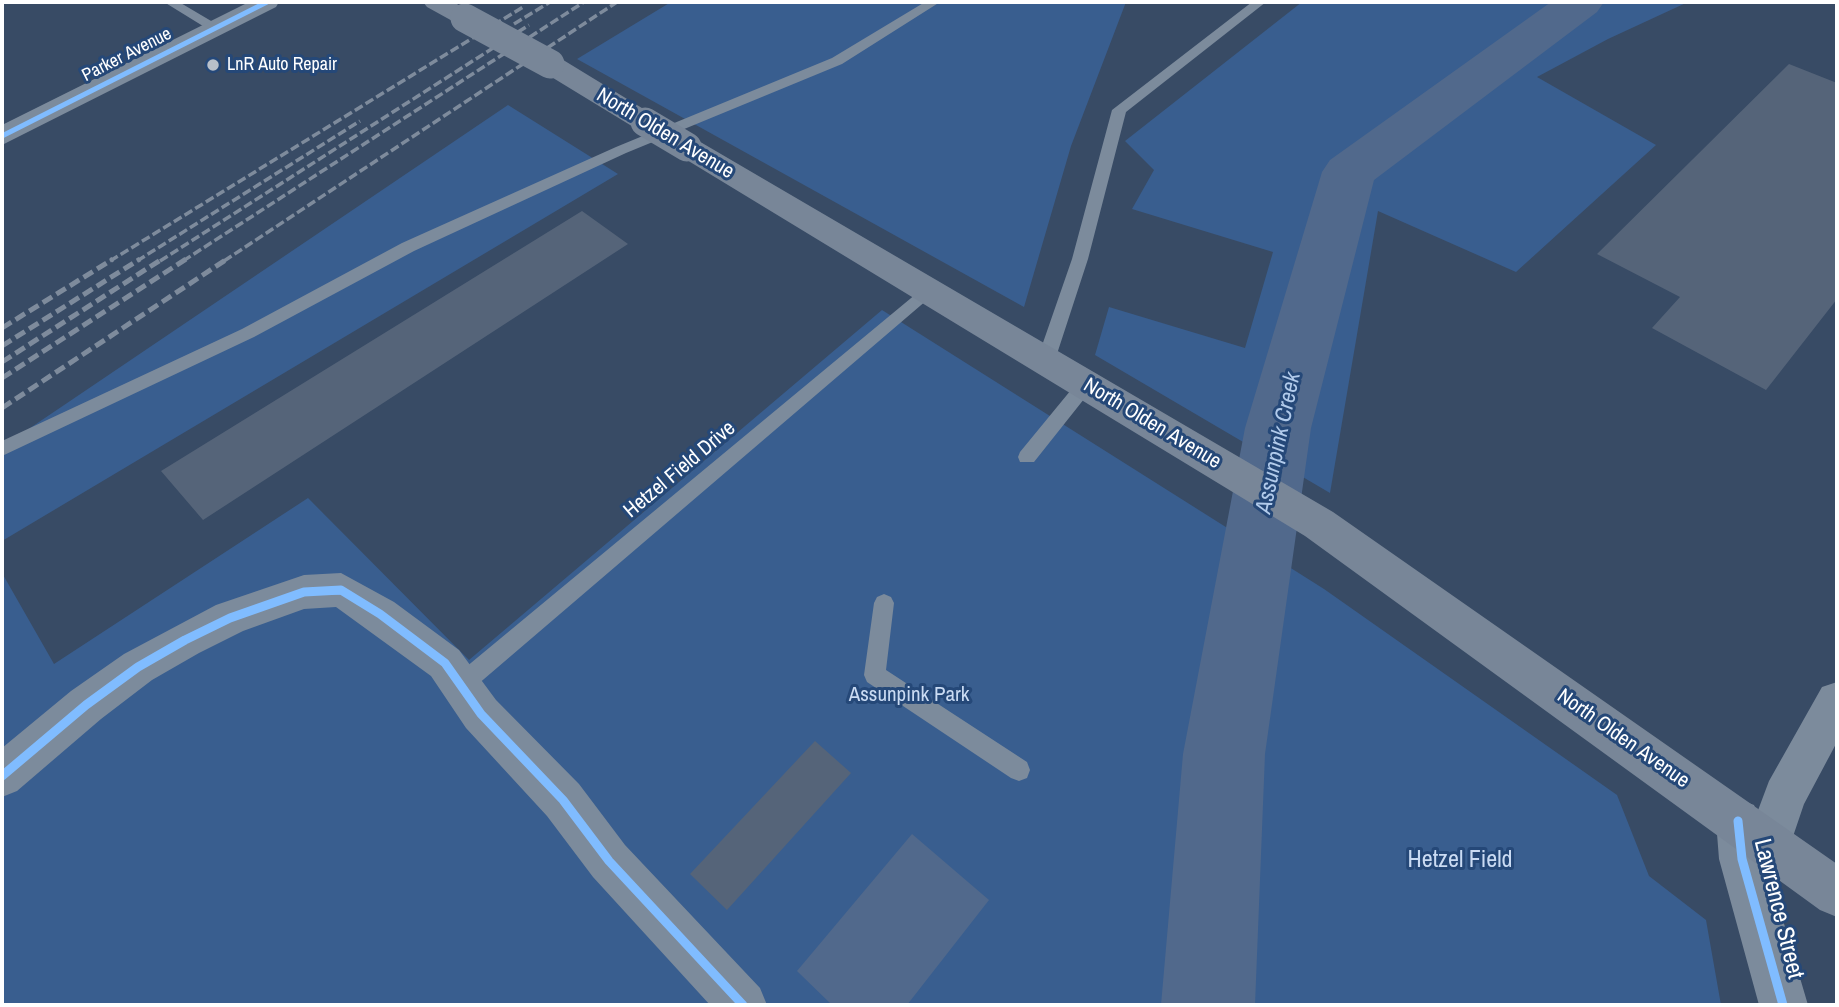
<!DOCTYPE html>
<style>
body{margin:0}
#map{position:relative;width:1839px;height:1007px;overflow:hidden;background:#384b65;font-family:"Archivo Narrow",sans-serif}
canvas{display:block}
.frame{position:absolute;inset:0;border:4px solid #fff;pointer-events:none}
</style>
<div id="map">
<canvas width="1839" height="1007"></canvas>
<div class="frame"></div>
</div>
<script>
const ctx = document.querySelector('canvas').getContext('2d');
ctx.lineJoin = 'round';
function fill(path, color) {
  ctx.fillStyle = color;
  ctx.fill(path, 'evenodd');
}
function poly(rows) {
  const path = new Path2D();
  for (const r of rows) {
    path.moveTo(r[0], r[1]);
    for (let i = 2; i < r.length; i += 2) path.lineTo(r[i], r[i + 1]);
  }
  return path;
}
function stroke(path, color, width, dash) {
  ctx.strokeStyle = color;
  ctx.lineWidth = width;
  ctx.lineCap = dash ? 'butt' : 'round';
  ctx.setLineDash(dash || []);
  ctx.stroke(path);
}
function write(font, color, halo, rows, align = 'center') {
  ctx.font = font + ' "Archivo Narrow",sans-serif';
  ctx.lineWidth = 6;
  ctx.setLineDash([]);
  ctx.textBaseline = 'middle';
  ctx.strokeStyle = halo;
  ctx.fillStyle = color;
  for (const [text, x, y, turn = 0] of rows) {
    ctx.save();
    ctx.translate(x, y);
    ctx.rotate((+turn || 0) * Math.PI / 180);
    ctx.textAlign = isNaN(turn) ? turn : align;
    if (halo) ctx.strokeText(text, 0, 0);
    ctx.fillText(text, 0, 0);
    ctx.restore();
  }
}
const green = poly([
 [671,2,1126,2,1071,146,1024,307,577,59],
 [1302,2,1688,2,1608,39,1537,77,1656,145,1516,272,1378,211,1330,493,1095,355,1109,307,1245,348,1273,252,1132,209,1154,170,1125,141],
 [508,105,618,174,2,541,2,447],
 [882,310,1324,589,1617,795,1649,876,1706,920,1721,1005,2,1005,2,573,54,664,308,498,469,660]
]);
const water = poly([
 [912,834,989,900,907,1005,832,1005,797,971]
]);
const river = poly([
 [1551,2,1604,2,1597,12,1374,180,1311,428,1265,754,1255,1005,1161,1005,1183,754,1245,428,1322,172,1330,160,1551,2]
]);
const building = poly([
 [1789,64,1837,83,1837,299,1766,390,1652,328,1680,297,1597,254],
 [582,211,628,244,203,520,161,471],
 [815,741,851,773,727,910,690,874]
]);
const service = poly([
 [164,2,179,2,223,28,211,31,164,2],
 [925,2,940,2,842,64,626,153,414,251,254,337,2,456,2,441,242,329,402,243,616,147,832,58,925,2],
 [1252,2,1266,2,1126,112,1088,259,1055,360,1052,365,1040,365,1037,360,1072,259,1112,110,1252,2],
 [928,284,936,290,934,294,470,691,462,694,454,691,451,684,454,677,928,284],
 [1086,377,1092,379,1095,384,1092,389,1034,462,1020,462,1018,457,1020,452,1080,379,1086,377],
 [884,594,891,597,894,603,886,670,1027,762,1030,770,1027,778,1019,781,1011,778,867,682,864,675,874,603,877,597,884,594]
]);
const minor = poly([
 [249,2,279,2,276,7,2,145,2,125,249,2],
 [341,573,394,602,459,650,496,700,579,784,625,845,760,988,767,1005,710,1005,593,877,547,816,466,728,431,676,336,607,304,609,243,631,199,653,152,680,101,719,17,791,2,797,2,748,71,691,124,654,216,605,304,575,341,573],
 [1837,682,1837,742,1804,804,1785,860,1767,866,1808,1005,1759,1005,1719,859,1716,821,1722,805,1738,799,1754,805,1757,813,1769,781,1822,687,1837,682]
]);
const secondary = poly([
 [423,2,454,2,478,18,474,23,456,23,427,7,423,2],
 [550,56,560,58,655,116,659,122,655,128,645,131,635,128,540,70,536,64,540,58,550,56],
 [687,138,697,140,1333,512,1837,864,1837,917,1820,910,1305,536,677,154,672,147,677,140,687,138]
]);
const railFar1 = poly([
 [514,24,550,2],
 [110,261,523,7],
 [137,261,360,121],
 [160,261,529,25],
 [183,261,584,2],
 [224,261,617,2]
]);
const rail = poly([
 [2,328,113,259],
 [2,346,140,259],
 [2,362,162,259],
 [2,378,186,259],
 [2,408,227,259]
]);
const secondaryBridge = poly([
 [465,18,550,64],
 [645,122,687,147]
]);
const cyclewayFar2 = poly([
 [2,136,267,2]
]);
const cyclewayFar1 = poly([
 [328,591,342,591]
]);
const cycleway = poly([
 [2,776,86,705,138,667,185,640,230,618,304,592,341,590,380,614,445,663,481,714,563,800,609,861,743,1005],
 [1738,821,1742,859,1783,1005]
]);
const markers = [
 [213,65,7,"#b9c0c9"]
];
const farStreetnames = [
 ["Parker Avenue",127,55,-27]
];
const farPoinames = [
 ["LnR Auto Repair",227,65]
];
const streetNames = [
 ["North Olden Avenue",665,134,31],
 ["North Olden Avenue",1152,424,31],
 ["Hetzel Field Drive",680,470,-40],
 ["North Olden Avenue",1623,739,35]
];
const parkNames = [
 ["Assunpink Park",909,695]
];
const waterNames = [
 ["Assunpink Creek",1279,443,-78]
];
const nearParknames = [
 ["Hetzel Field",1460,861]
];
const nearStreetnames = [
 ["Lawrence Street",1778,909,76]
];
fill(green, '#395e8f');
fill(water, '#51698c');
fill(river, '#51698c');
fill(building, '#556479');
fill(service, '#7c8b9c');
fill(minor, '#7c8b9c');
fill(secondary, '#788698');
stroke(railFar1, '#7e8b9c', 3.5, [9, 3.5]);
stroke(rail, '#7e8b9c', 5, [11, 5]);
stroke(secondaryBridge, '#788698', 29);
stroke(cyclewayFar2, '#80bcff', 5);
stroke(cyclewayFar1, '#80bcff', 7);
stroke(cycleway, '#80bcff', 9);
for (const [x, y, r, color] of markers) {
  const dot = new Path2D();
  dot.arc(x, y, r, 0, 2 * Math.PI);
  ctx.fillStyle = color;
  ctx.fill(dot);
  stroke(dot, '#254878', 2.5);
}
write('18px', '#fff', '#254878', farStreetnames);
write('18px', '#fff', '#254878', farPoinames, 'left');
write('21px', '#fff', '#254878', streetNames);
write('21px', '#cadbf3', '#254878', parkNames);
write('italic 23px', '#b2cbeb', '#254878', waterNames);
write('24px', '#cadbf3', '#254878', nearParknames);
write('24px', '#fff', '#254878', nearStreetnames);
</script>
